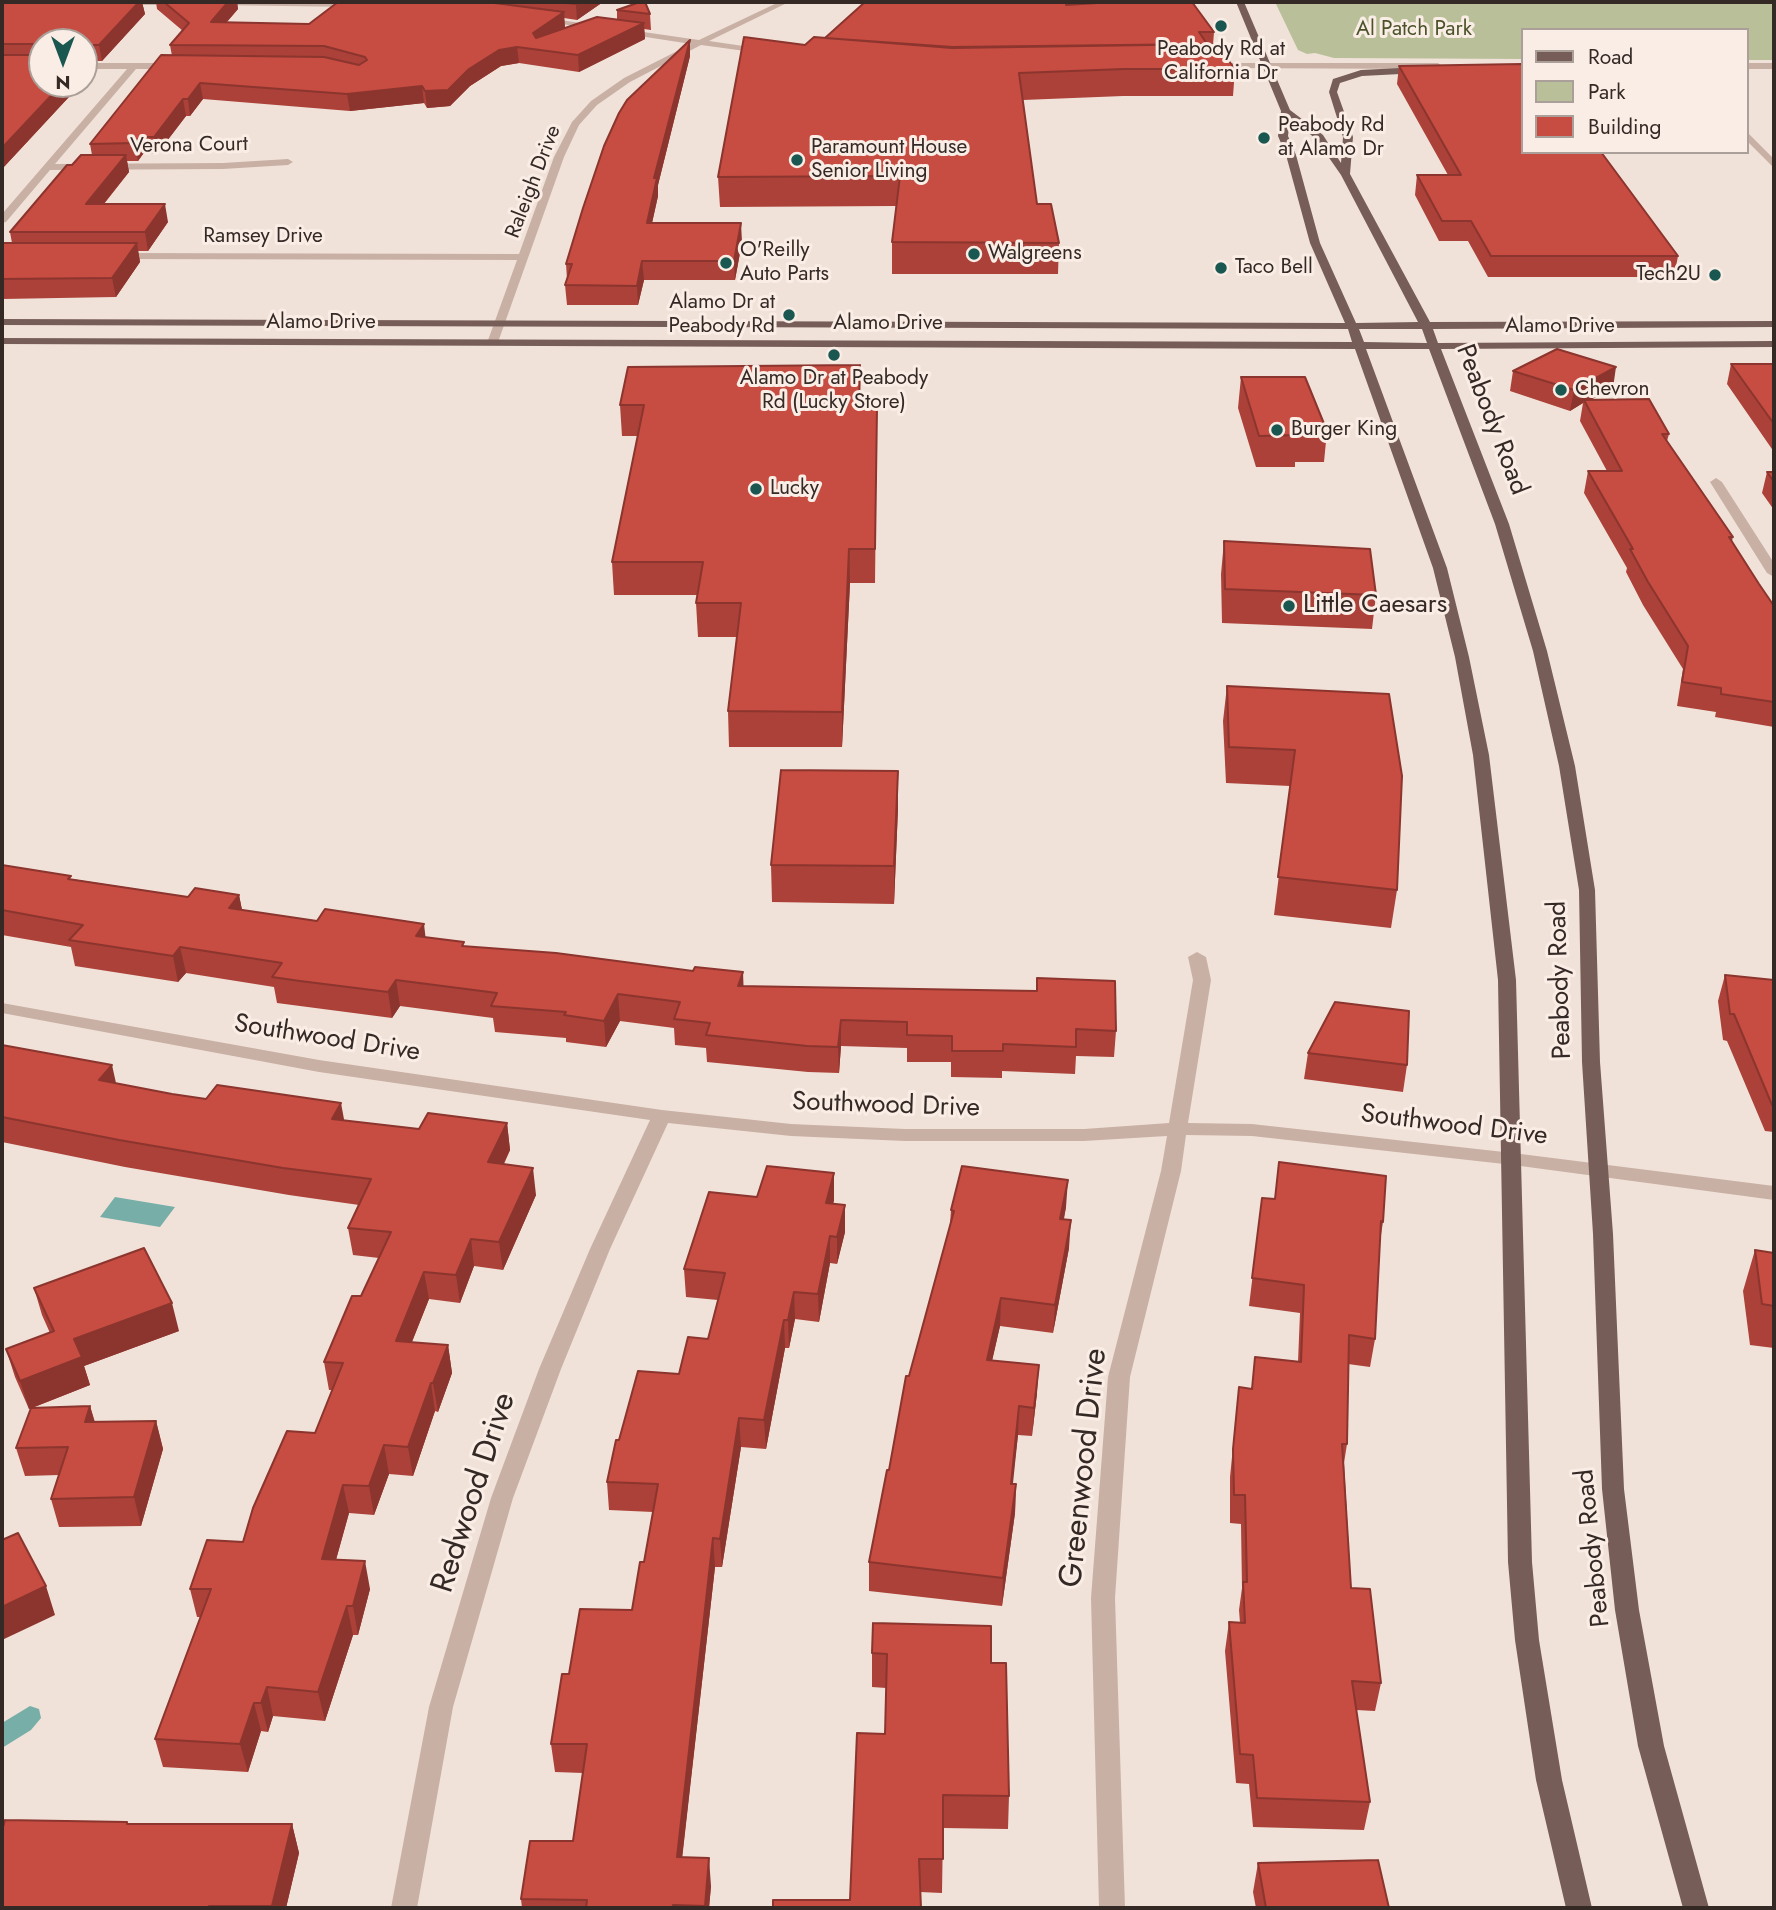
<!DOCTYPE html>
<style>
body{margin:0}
#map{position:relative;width:1776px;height:1910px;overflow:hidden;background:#f1e2d9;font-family:Jost,sans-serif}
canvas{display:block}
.frame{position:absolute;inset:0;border:4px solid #352926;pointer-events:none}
.legend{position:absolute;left:1521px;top:28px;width:228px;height:126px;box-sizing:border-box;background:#f9ede5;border:2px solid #ab9f99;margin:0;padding:9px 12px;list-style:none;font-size:21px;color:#352926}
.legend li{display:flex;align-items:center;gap:14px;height:35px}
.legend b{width:35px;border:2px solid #ab9f99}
.north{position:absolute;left:28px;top:28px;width:70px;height:70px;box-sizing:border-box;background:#f9ede5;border:2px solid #ab9f99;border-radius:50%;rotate:180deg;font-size:19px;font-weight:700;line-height:28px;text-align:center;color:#352926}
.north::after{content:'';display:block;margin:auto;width:24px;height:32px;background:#1b5751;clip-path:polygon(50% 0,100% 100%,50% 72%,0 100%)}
</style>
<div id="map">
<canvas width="1776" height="1910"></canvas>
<div class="frame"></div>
<ul class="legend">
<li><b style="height:9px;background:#775d57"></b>Road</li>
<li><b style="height:19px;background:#b9c099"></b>Park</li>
<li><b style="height:19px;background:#c74c41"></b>Building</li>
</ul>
<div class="north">N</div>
</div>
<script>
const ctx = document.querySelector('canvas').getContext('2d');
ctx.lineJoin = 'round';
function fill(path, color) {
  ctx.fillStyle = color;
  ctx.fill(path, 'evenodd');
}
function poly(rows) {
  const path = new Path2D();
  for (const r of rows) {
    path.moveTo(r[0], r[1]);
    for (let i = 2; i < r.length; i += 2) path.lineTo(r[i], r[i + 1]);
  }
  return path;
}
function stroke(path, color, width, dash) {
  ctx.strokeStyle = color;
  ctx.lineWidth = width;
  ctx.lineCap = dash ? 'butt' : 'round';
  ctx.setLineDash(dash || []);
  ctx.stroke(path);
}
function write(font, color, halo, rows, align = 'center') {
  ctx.font = font + ' Jost,sans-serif';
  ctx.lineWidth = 6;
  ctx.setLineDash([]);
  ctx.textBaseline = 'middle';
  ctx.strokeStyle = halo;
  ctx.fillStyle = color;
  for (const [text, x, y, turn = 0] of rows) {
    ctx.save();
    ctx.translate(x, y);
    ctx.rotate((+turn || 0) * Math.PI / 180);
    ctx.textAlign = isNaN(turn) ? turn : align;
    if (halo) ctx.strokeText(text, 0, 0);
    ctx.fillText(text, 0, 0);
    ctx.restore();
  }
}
const green = poly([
 [1275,2,1774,2,1774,60,1746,60,1746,30,1522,30,1522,59,1334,58,1315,53,1307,54,1298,50]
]);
const water = poly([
 [115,1197,175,1207,160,1227,100,1217],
 [30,1706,39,1709,41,1718,31,1730,2,1748,2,1723]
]);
const minor = poly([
 [116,2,182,2,183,3,179,5,119,5,116,2],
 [211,2,357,3,361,5,357,7,214,5,211,2],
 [779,2,789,2,709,41,764,49,767,54,701,45,630,82,597,105,579,125,564,157,497,345,487,343,517,260,118,259,113,256,118,253,519,254,554,157,572,122,591,101,624,78,691,44,542,21,539,17,699,40,779,2],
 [1070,2,1091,2,1056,8,1052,6,1070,2],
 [84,63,174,63,178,66,174,69,136,69,55,164,223,163,288,159,293,162,288,165,223,169,50,170,6,222,2,223,2,214,127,69,84,69,84,63],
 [1211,63,1438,63,1442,66,1438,69,1208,68,1211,63],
 [1746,63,1774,63,1774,69,1746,69,1746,63],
 [1746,131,1774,159,1774,168,1746,140,1746,131],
 [1716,478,1722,482,1774,563,1774,577,1767,573,1710,482,1716,478],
 [1197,952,1206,957,1211,980,1188,1123,1252,1124,1513,1153,1774,1186,1774,1200,1513,1165,1252,1136,1186,1135,1181,1171,1130,1377,1115,1598,1125,1908,1099,1908,1091,1598,1108,1377,1161,1171,1167,1136,1084,1141,905,1141,791,1136,668,1123,610,1249,561,1369,513,1498,453,1707,417,1908,391,1908,429,1707,491,1498,539,1369,590,1249,650,1120,319,1072,2,1013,2,1003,319,1060,662,1110,791,1124,905,1129,1084,1129,1169,1123,1193,980,1188,957,1197,952]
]);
const major = poly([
 [1236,2,1244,2,1290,110,1323,135,1341,163,1343,137,1329,92,1333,79,1361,70,1420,67,1424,70,1420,73,1362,76,1340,83,1337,92,1353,137,1350,174,1430,322,1774,321,1774,327,1433,329,1438,343,1774,341,1774,347,1441,349,1509,524,1547,651,1575,766,1595,890,1600,1062,1613,1234,1624,1489,1639,1610,1664,1746,1709,1908,1683,1908,1638,1746,1615,1610,1602,1489,1593,1234,1582,1062,1579,890,1559,766,1533,651,1495,524,1429,349,1366,349,1447,568,1469,657,1489,755,1516,980,1532,1562,1539,1640,1562,1780,1592,1908,1566,1908,1536,1780,1515,1640,1508,1562,1498,980,1473,755,1455,657,1433,568,1355,349,2,344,2,338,1352,342,1348,329,2,325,2,319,1345,323,1310,243,1286,155,1278,136,1281,111,1236,2],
 [1290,118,1316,139,1341,175,1418,322,1356,323,1320,243,1296,155,1288,136,1290,118],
 [1359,329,1422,329,1427,343,1364,342,1359,329]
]);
const wall = poly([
 [2,2,142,2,145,14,102,61,90,61,92,72,84,80,84,42,42,42,42,84,81,84,2,169],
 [156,2,237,2,238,9,226,23,309,24,338,2,603,2,577,20,564,18,565,28,617,20,617,10,650,14,651,30,644,29,645,39,579,72,519,63,501,66,470,86,450,106,427,108,424,103,350,111,203,99,190,116,186,116,157,154,143,154,138,161,127,161,129,172,104,204,168,222,148,251,138,251,140,262,116,297,2,299,2,243,12,243,10,232,72,165,92,155,90,144,172,56,170,45,183,31,157,9],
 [1066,5,1214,32,1213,45,1235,69,1233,96,1123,96,1023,100,1037,204,1059,243,1058,274,892,274,892,242,896,206,720,207,718,177,805,45,825,38],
 [690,40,690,56,658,185,658,196,652,223,742,242,735,280,644,280,638,305,567,305,565,285,567,279,566,264],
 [1399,66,1678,256,1674,277,1488,277,1468,241,1439,241,1415,195,1417,175,1448,175,1397,84],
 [1731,364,1774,364,1774,452,1727,384],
 [1513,371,1613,388,1589,400,1669,434,1667,441,1733,537,1732,541,1759,584,1774,606,1774,727,1715,717,1716,712,1677,706,1683,669,1643,605,1626,572,1627,568,1584,493,1588,471,1607,471,1580,421,1583,403,1570,411,1510,391],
 [1241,377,1327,431,1324,462,1295,462,1295,467,1256,467,1238,408],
 [620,405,877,408,875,583,850,583,842,747,729,747,728,711,737,637,698,637,696,603,697,595,614,595,612,562,638,436,622,436],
 [1767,472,1774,472,1774,510,1762,493],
 [1224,541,1376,595,1372,629,1222,623,1221,574],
 [1227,686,1389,694,1397,890,1391,928,1274,915,1290,786,1226,783,1223,721],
 [898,808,894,904,772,902,771,865],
 [2,865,72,879,188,897,239,895,242,910,426,938,465,946,744,986,1116,1031,1114,1057,1076,1056,1075,1074,1002,1071,1002,1078,951,1077,951,1062,907,1062,907,1048,841,1046,839,1073,808,1072,707,1062,706,1048,675,1045,674,1028,620,1021,606,1047,566,1042,566,1038,495,1032,493,1018,400,1006,392,1018,277,1003,274,987,186,973,178,982,75,966,71,947,2,935],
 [1725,975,1774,980,1774,979,1774,1132,1765,1131,1727,1041,1723,1040,1718,1001],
 [2,1045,116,1083,172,1094,345,1121,419,1129,507,1123,510,1150,504,1164,536,1195,503,1270,474,1266,460,1303,429,1299,412,1342,448,1345,452,1373,438,1412,435,1411,413,1476,389,1474,374,1515,349,1513,336,1560,370,1589,358,1635,353,1635,325,1721,273,1716,268,1732,261,1731,248,1772,163,1767,155,1739,200,1617,197,1617,190,1589,243,1542,315,1433,332,1390,329,1390,324,1362,361,1296,379,1258,353,1255,348,1228,359,1205,289,1195,125,1167,2,1142],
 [1308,1053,1407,1065,1403,1092,1304,1079],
 [1279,1162,1383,1222,1380,1241,1375,1339,1370,1367,1348,1364,1347,1444,1344,1463,1351,1588,1381,1683,1375,1711,1356,1710,1370,1802,1364,1830,1253,1827,1249,1784,1236,1783,1225,1651,1229,1622,1240,1623,1239,1610,1242,1588,1241,1524,1230,1523,1230,1477,1239,1387,1252,1389,1255,1357,1298,1362,1300,1313,1249,1306,1262,1198,1275,1199],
 [757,1197,834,1200,833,1204,845,1205,845,1232,837,1264,830,1263,819,1322,795,1319,789,1348,785,1348,766,1449,741,1447,722,1567,715,1567,682,1857,711,1886,709,1908,522,1908,521,1899,573,1841,583,1773,555,1772,551,1744,569,1674,632,1610,644,1562,653,1512,609,1510,607,1482,619,1440,679,1374,708,1339,718,1300,686,1297,684,1269],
 [1066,1207,1064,1219,1069,1248,1053,1333,1000,1326,992,1360,1037,1393,1032,1436,1018,1435,1012,1484,1016,1484,1015,1513,1002,1606,869,1591,869,1562,889,1470,950,1224,951,1210],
 [1755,1250,1774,1253,1774,1348,1750,1345,1743,1291],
 [34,1288,179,1331,84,1366,90,1385,32,1408,90,1406,95,1422,156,1421,163,1449,141,1526,59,1527,51,1499,59,1475,25,1476,16,1448,31,1408,29,1409,15,1377,6,1349,50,1333,42,1315],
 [872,1653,991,1663,1009,1796,1008,1829,943,1828,942,1893,920,1892,850,1900,885,1734,886,1688,872,1687],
 [127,1822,128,1824,292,1824,299,1853,286,1908,2,1908],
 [1258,1863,1389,1908,1256,1908,1253,1892]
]);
const shadedWall = poly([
 [139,2,142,2,145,14,102,61,99,45],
 [228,2,237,2,238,9,213,38,211,22],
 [579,2,603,2,577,20,576,4],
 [564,12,565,28,534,49,533,33],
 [644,23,645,39,579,72,578,55],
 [690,40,690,56,658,185,658,196,648,241,647,223,654,178],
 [517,47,519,63,501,66,470,86,450,106,427,108,425,91,469,69,499,50],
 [89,55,92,72,84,80,84,61],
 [200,83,203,99,190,116,188,99],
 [62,84,81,84,2,169,2,148],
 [422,86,424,103,350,111,347,94],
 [183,99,186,116,157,154,154,137],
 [140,137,143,154,138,161,135,143],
 [126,155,129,172,89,222,86,204],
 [165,204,168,222,148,251,145,232],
 [741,223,742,242,735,280,734,261],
 [137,243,140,262,116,297,112,278],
 [642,261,644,280,638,305,637,286],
 [1616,367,1613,388,1585,403,1584,400,1583,403,1570,411,1574,390],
 [849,549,850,583,842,747,842,712],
 [898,771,898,808,894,904,894,866],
 [239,895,244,920,229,908],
 [424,924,427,950,416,936],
 [180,947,186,973,178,982,173,956],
 [743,972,744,998,738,986],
 [396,980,400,1006,392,1018,388,992],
 [618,994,620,1021,606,1047,604,1021],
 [841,1020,841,1046,839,1073,838,1047],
 [112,1065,118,1092,99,1080],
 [341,1103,346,1130,332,1119],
 [507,1123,510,1150,491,1189,488,1162],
 [533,1168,536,1195,503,1270,499,1242],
 [834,1173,834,1200,827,1230,826,1203],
 [1068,1180,1066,1207,1058,1246,1060,1219],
 [845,1205,845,1232,837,1264,837,1237],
 [1071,1220,1069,1248,1053,1333,1055,1305],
 [830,1236,830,1263,819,1322,818,1294],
 [471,1239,474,1266,460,1303,456,1275],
 [424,1272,429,1299,401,1369,396,1341],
 [794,1292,795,1319,789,1348,788,1320],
 [1001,1298,1000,1326,986,1388,987,1360],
 [172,1303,179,1331,84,1366,90,1385,29,1409,20,1381,74,1339],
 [784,1320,785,1348,766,1449,764,1420],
 [448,1345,452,1373,438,1412,433,1383],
 [1039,1365,1037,1393,1032,1436,1034,1408],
 [431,1383,435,1411,413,1476,408,1447],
 [90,1406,98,1435,85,1422],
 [1019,1406,1018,1435,1010,1512,1011,1484],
 [739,1418,741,1447,722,1567,720,1539],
 [156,1421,163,1449,141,1526,134,1497],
 [384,1445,389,1474,374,1515,369,1486],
 [1016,1484,1015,1513,1002,1606,1003,1578],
 [343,1485,349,1513,328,1588,322,1559],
 [713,1538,715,1567,679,1886,677,1857],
 [365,1561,370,1589,358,1635,353,1606],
 [46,1586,55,1615,2,1640,2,1607],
 [347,1606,353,1635,325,1721,318,1692],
 [267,1687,273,1716,268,1732,261,1703],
 [254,1703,261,1731,248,1772,240,1744],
 [292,1824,299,1853,286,1908,273,1908,272,1906],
 [709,1858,711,1886,709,1908,705,1908]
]);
const building = poly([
 [2,2,139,2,99,45,84,45,84,42,42,42,42,84,62,84,2,148,2,55,39,55,41,47,39,44,2,44,2,2],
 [164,2,228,2,211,22,309,24,338,2,487,2,564,12,533,33,536,38,597,17,644,23,578,55,517,47,499,50,469,69,448,90,425,91,422,86,347,94,200,83,188,99,183,99,154,137,140,137,135,143,90,144,161,55,324,57,359,65,367,60,365,57,324,46,170,45,189,23,164,2],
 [556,2,579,2,576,4,556,2],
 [640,2,645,2,650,14,617,10,640,2],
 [865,2,1066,2,1066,5,1113,2,1192,2,1214,32,1199,32,1207,44,952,47,825,38,865,2],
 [744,37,805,45,814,37,952,48,1216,44,1235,69,1124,69,1019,73,1037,204,1051,204,1059,243,892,242,900,176,718,177,744,37],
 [690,40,654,178,657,178,647,223,741,223,734,261,642,261,637,286,565,285,572,264,566,264,583,208,604,146,619,113,627,100,690,40],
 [1522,64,1522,152,1601,152,1678,256,1491,256,1471,221,1442,221,1417,175,1461,175,1399,66,1522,64],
 [81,155,126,155,86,204,165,204,145,232,10,232,67,165,72,165,81,155],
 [2,243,137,243,112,278,2,279,2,243],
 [1557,349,1616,367,1574,390,1513,371,1557,349],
 [1731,364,1774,364,1774,424,1731,364],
 [860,365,859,407,877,408,875,549,849,549,842,712,728,711,741,603,696,603,703,562,612,562,644,405,620,405,628,367,860,365],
 [1241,377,1305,377,1327,431,1296,431,1298,435,1259,436,1241,377],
 [1649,399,1669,434,1662,434,1733,537,1729,537,1759,584,1774,606,1774,702,1721,694,1721,688,1682,682,1688,646,1648,582,1630,549,1633,549,1588,471,1622,471,1584,400,1649,399],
 [1767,472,1774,472,1774,482,1767,472],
 [1224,541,1370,549,1376,595,1225,589,1224,541],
 [1227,686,1389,694,1402,776,1397,890,1278,877,1295,750,1229,747,1227,686],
 [781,770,898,771,894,866,771,865,781,770],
 [2,865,71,876,68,879,188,897,195,888,239,895,229,908,317,921,325,909,424,924,416,936,464,942,462,946,556,953,693,971,695,967,743,972,738,986,1037,991,1037,978,1115,981,1116,1031,1076,1029,1076,1047,1003,1044,1003,1051,952,1051,952,1036,907,1035,907,1022,841,1020,838,1047,807,1046,706,1035,710,1023,674,1019,680,1002,618,994,604,1021,564,1015,566,1012,491,1006,497,993,396,980,388,992,300,981,272,977,282,963,180,947,173,956,69,940,83,925,2,910,2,865],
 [1725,975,1774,980,1774,1105,1772,1105,1734,1014,1730,1014,1725,975],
 [1335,1002,1409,1011,1407,1065,1308,1053,1335,1002],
 [2,1045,112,1065,99,1080,172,1094,206,1099,217,1085,341,1103,332,1119,419,1129,428,1113,507,1123,488,1162,533,1168,499,1242,471,1239,456,1275,424,1272,396,1341,448,1345,433,1383,431,1383,408,1447,384,1445,369,1486,343,1485,322,1559,365,1561,353,1606,347,1606,318,1692,267,1687,261,1703,254,1703,240,1744,155,1739,211,1589,190,1589,207,1540,243,1542,253,1508,287,1431,315,1433,343,1363,324,1362,352,1296,361,1296,391,1232,348,1228,371,1179,283,1168,119,1140,2,1117,2,1045],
 [1279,1162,1386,1176,1383,1222,1381,1221,1375,1339,1349,1335,1347,1444,1342,1444,1351,1588,1370,1589,1381,1683,1352,1681,1370,1802,1257,1798,1253,1755,1240,1754,1229,1622,1245,1623,1243,1582,1247,1582,1245,1495,1234,1495,1233,1449,1239,1387,1252,1389,1255,1357,1301,1362,1304,1285,1252,1278,1262,1198,1275,1199,1279,1162],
 [767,1166,834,1173,826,1203,845,1205,837,1237,830,1236,818,1294,794,1292,788,1320,784,1320,764,1420,739,1418,720,1539,713,1538,677,1857,709,1858,705,1906,673,1905,672,1908,586,1908,587,1900,521,1899,530,1841,573,1841,587,1744,551,1744,562,1674,569,1674,580,1609,632,1610,640,1562,644,1562,658,1484,607,1482,616,1440,619,1440,638,1371,679,1374,688,1337,708,1339,725,1273,684,1269,709,1192,757,1197,767,1166],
 [962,1166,1068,1180,1060,1219,1071,1220,1055,1305,1001,1298,987,1360,1039,1365,1034,1408,1019,1406,1011,1484,1016,1484,1003,1578,869,1562,887,1470,889,1470,906,1376,909,1376,954,1211,951,1210,962,1166],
 [144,1248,172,1303,74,1339,82,1357,20,1381,6,1349,54,1331,34,1288,144,1248],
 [1755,1250,1774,1253,1774,1306,1762,1304,1755,1250],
 [90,1406,85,1422,156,1421,134,1497,51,1499,68,1447,16,1448,31,1408,90,1406],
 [18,1533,46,1586,2,1607,2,1540,18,1533],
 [873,1623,991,1626,991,1663,1006,1663,1009,1796,943,1795,943,1859,919,1859,921,1908,773,1908,773,1900,850,1900,857,1733,885,1734,887,1654,872,1653,873,1623],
 [5,1820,127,1822,127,1824,292,1824,272,1906,209,1906,208,1908,2,1908,2,1831,5,1820],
 [1378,1860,1389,1908,1266,1908,1258,1863,1378,1860]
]);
const markers = [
 [1221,26,7,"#1b5751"],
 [1264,138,7,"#1b5751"],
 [797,160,7,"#1b5751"],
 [974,254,7,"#1b5751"],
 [726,263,7,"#1b5751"],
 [1221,268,7,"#1b5751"],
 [1715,275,7,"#1b5751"],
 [789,315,7,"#1b5751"],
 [834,355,7,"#1b5751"],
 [1561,390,7,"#1b5751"],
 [1277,430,7,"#1b5751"],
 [756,489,7,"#1b5751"],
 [1289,606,7,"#1b5751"]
];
const farParknames = [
 ["Al Patch Park",1414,30]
];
const farPoinames = [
 ["Peabody Rd at",1221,50,"center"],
 ["California Dr",1221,74,"center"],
 ["Peabody Rd",1278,126],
 ["at Alamo Dr",1278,150],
 ["Paramount House",811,148],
 ["Senior Living",811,172],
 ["O'Reilly",740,251],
 ["Auto Parts",740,275],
 ["Walgreens",988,254],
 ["Taco Bell",1235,268],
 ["Tech2U",1701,275,"right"],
 ["Alamo Dr at",775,303,"right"],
 ["Peabody Rd",775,327,"right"],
 ["Alamo Dr at Peabody",834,379,"center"],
 ["Rd (Lucky Store)",834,403,"center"],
 ["Chevron",1575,390],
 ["Burger King",1291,430],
 ["Lucky",770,489]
];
const farStreetnames = [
 ["Verona Court",189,146,-1],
 ["Raleigh Drive",534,182,-69],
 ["Ramsey Drive",263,237],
 ["Alamo Drive",321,323],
 ["Alamo Drive",888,324],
 ["Alamo Drive",1560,327]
];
const streetNames = [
 ["Peabody Road",1491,420,69],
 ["Peabody Road",1561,980,-92],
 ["Southwood Drive",327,1039,9],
 ["Southwood Drive",886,1106,2],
 ["Southwood Drive",1454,1126,7],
 ["Peabody Road",1594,1548,-96]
];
const poiNames = [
 ["Little Caesars",1303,606]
];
const nearStreetnames = [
 ["Greenwood Drive",1085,1468,-84],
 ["Redwood Drive",475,1493,-72]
];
fill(green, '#b9c099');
fill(water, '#77afa8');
fill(minor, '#c9b0a5');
fill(major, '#775d57');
fill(wall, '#ab4138');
fill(shadedWall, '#8b352e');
fill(building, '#c74c41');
stroke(building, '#8b352e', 2);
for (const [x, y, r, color] of markers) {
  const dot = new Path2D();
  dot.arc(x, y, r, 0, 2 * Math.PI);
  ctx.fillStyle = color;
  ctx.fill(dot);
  stroke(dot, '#f9ede5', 2.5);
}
write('21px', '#4b532a', '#f9ede5', farParknames);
write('21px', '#352926', '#f9ede5', farPoinames, 'left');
write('21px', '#352926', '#f9ede5', farStreetnames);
write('26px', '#352926', '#f9ede5', streetNames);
write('26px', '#352926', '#f9ede5', poiNames, 'left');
write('32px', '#352926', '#f9ede5', nearStreetnames);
</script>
